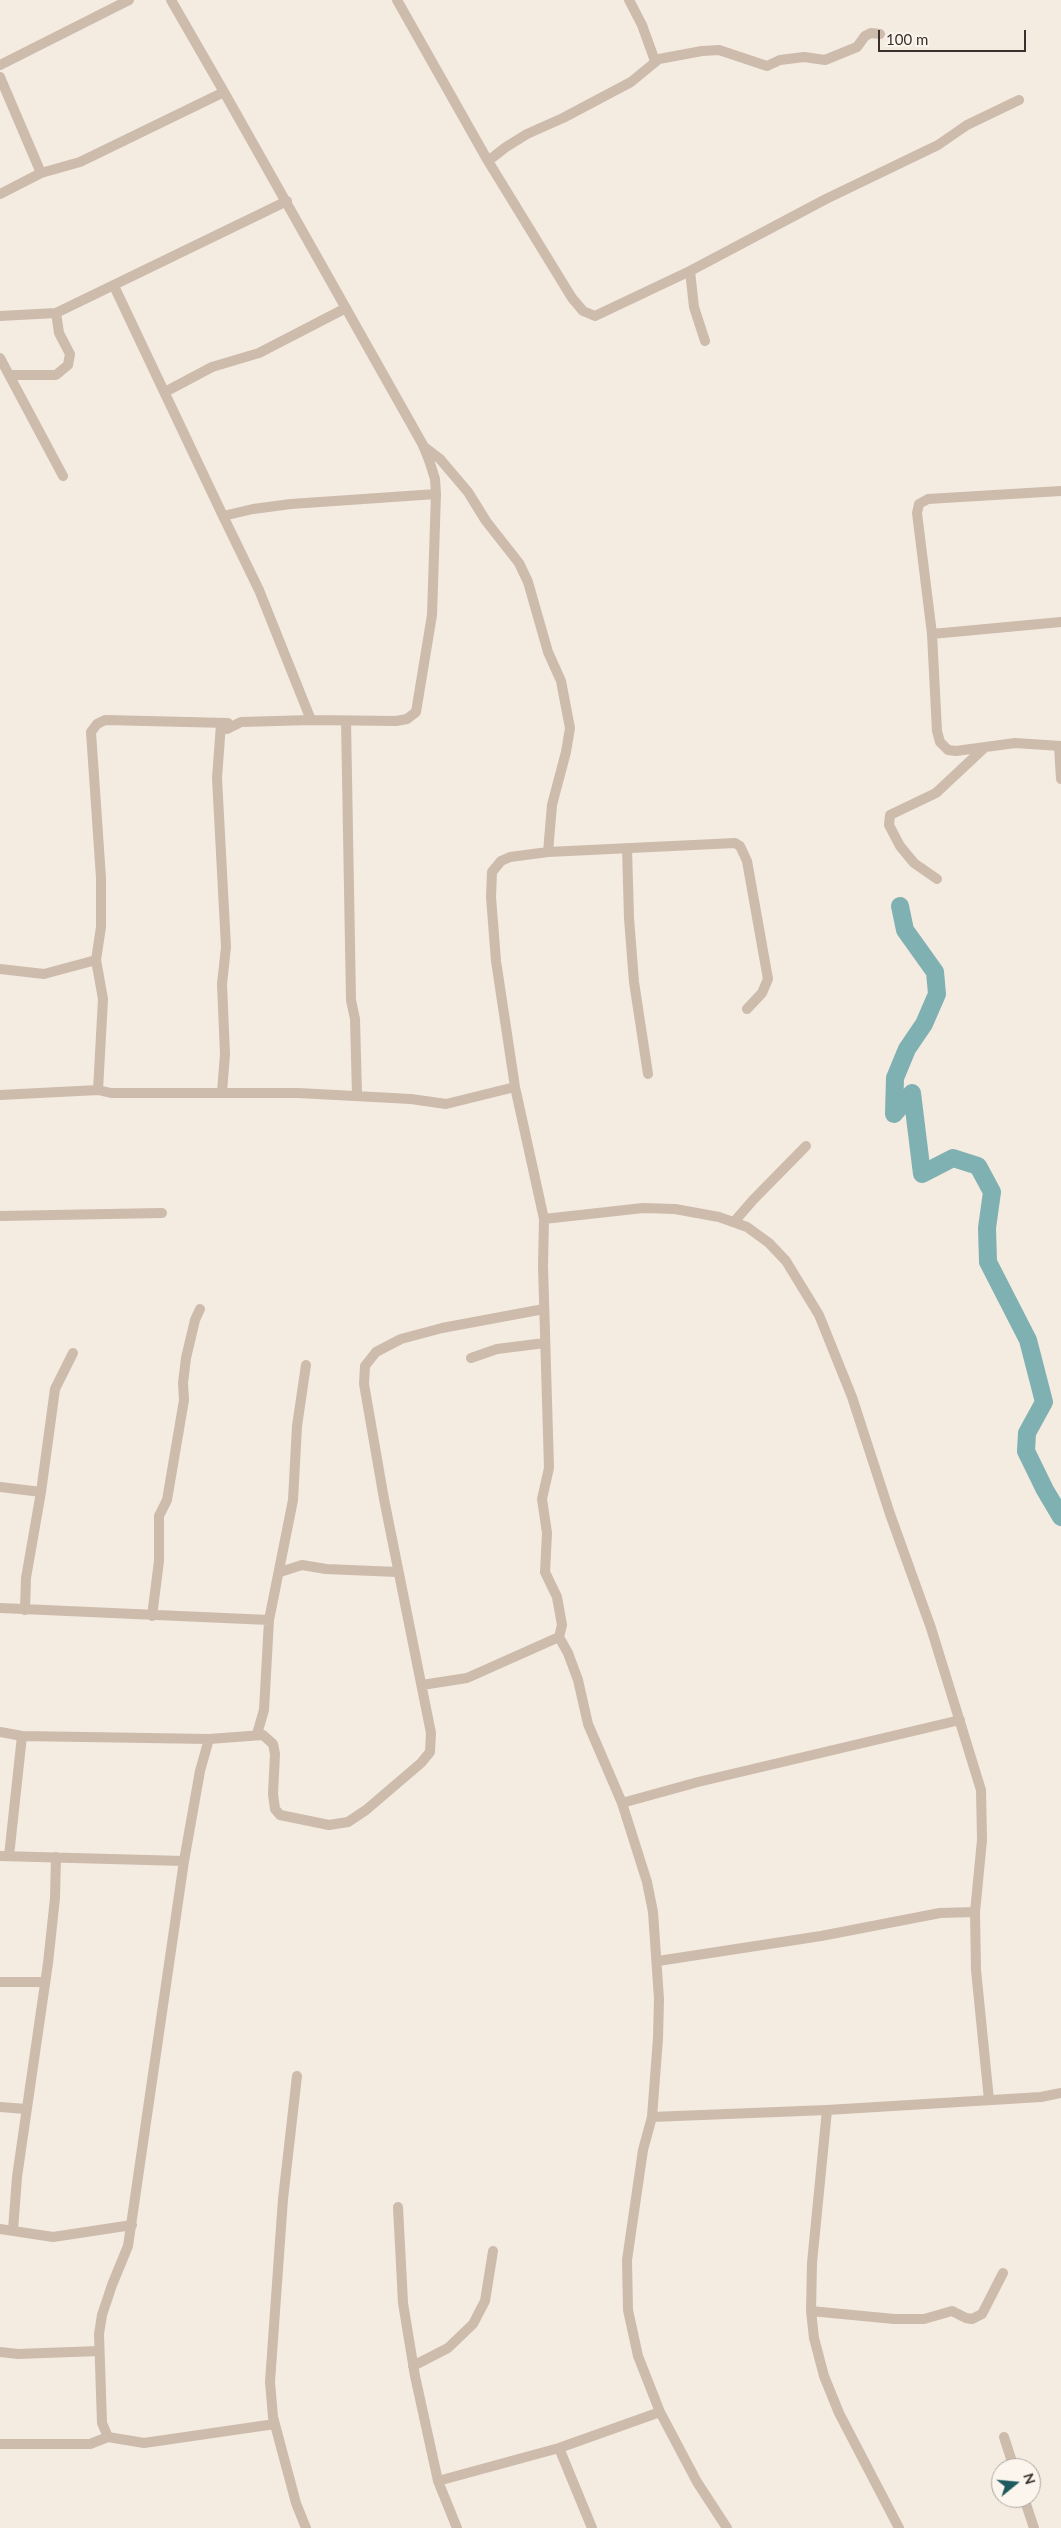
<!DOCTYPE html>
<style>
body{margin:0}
#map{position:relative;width:1061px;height:2528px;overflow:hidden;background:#f4ebe1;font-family:Lato,sans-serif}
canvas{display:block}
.north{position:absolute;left:991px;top:2458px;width:50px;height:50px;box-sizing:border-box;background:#fbf5ee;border:1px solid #aea6a0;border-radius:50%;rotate:73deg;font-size:14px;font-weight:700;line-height:20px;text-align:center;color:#3b302b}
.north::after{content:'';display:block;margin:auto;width:18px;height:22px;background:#1f5a5e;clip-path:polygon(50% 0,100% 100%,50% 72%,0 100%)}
.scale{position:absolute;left:878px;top:30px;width:148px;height:22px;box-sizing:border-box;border:2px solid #3b302b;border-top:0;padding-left:6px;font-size:15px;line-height:18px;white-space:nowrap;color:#3b302b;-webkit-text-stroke:4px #fbf5ee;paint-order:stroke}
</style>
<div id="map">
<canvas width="1061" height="2528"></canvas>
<div class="north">N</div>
<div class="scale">100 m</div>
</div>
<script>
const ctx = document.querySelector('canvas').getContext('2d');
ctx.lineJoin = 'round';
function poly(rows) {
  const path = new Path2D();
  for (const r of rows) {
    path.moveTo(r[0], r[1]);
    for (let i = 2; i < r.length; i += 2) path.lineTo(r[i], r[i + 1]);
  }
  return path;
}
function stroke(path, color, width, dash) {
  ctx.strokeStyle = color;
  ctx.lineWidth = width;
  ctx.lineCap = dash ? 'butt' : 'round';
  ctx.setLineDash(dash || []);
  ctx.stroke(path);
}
const river = poly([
 [900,906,905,930,935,972,937,994,924,1024,907,1049,895,1078,894,1114,912,1093,922,1174,953,1158,978,1166,992,1192,987,1228,988,1262,1028,1340,1044,1402,1027,1433,1026,1451,1045,1490,1061,1517]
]);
const street = poly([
 [171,0,224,92],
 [397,0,488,161,506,147,527,134,563,118,631,82,659,59,702,51,719,50,767,66,780,60,804,57,825,60,857,47,865,36,871,33,880,34],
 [629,0,642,25,655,61],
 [0,65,129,0],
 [0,77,41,173],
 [488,161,572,298,583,311,595,316,690,271,826,199,938,145,967,125,1019,100],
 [0,194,41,173,80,162,224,92,423,445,430,463,435,479,436,494,291,504,253,509,223,516,259,590,311,720,241,722,227,729,221,724],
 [690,271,694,307,705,341],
 [114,286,223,516],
 [0,316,56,313,287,201],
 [0,358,63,476],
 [9,375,56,375,68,365,70,354,59,333,56,313],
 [165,392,212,367,259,353,346,308],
 [423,446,440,459,468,492,486,521,519,563,528,582,548,652,561,681,570,728,566,752,552,805,548,852],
 [1061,491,928,499,919,504,917,513,932,634,937,731,940,742,948,750,956,751,1015,743,1061,746],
 [932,634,1061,622],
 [311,720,396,721,407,719,416,712,432,615,436,494],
 [346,721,351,1000,355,1019,357,1095],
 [221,724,217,778,226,947,222,984,225,1054,222,1092],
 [1059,746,1061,779],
 [627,848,629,918,634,982,648,1074],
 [937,879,914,863,900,846,889,825,890,815,936,793,983,749],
 [0,969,44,974,96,960],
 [98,1090,103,999,96,960,101,927,101,878,91,732,97,724,105,720,228,723],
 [0,1095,98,1090,111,1093,298,1093,411,1099,446,1104,515,1087],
 [0,1216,162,1213],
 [544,1219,643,1208,675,1209,719,1217,747,1227,769,1243,786,1261,819,1315,852,1397,890,1514,931,1628,981,1790,982,1840,975,1912,976,1970,989,2100],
 [734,1222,753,1200,806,1146],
 [471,1358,497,1349,545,1343],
 [0,1487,41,1492,26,1578,25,1610],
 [41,1492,55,1389,73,1353],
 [280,1572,302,1565,326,1569,397,1572],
 [0,1608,269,1620],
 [152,1616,159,1561,159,1516,167,1500,184,1400,183,1383,186,1358,195,1320,200,1309],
 [422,1685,467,1678,559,1637],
 [0,1732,22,1736,209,1739,263,1735,273,1744,275,1754,273,1794,275,1809,280,1815,329,1825,348,1822,366,1810,421,1763,430,1752,431,1733,384,1499,364,1384,365,1366,376,1352,401,1339,442,1328,544,1309],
 [257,1734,264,1710,269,1620,293,1500,297,1426,306,1365],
 [209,1739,200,1771,184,1861,128,2246,112,2285,102,2315,99,2334,102,2423,108,2437,144,2443,275,2424],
 [622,1803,698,1782,960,1720],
 [0,1856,184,1861],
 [9,1856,22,1736],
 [658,1961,821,1936,940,1913,975,1912],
 [0,1982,44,1982],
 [297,2076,283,2199,270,2382,273,2417,296,2503,306,2528],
 [0,2107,26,2109],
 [827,2110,812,2263,811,2311,814,2338,824,2376,839,2413,899,2528],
 [652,2117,827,2110,1041,2097,1061,2093],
 [398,2207,403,2303,415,2376,438,2481,457,2528],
 [0,2229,53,2237,132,2225],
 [13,2230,17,2177,48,1963,55,1898,56,1857],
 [811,2311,894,2319,924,2319,952,2311,966,2318,972,2319,982,2314,1003,2273],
 [0,2352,18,2354,99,2351],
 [413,2366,448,2348,473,2324,485,2301,493,2251],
 [1004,2437,1014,2468],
 [0,2444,90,2444,108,2437],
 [559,2448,592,2528],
 [438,2481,559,2448,660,2412],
 [1024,2498,1034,2528],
 [727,2528,697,2482,660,2412,638,2356,628,2310,627,2260,643,2150,652,2117,658,2038,659,1999,653,1912,647,1882,622,1803,588,1724,578,1680,568,1653,559,1637,562,1625,557,1597,545,1572,547,1533,542,1499,549,1468,543,1266,544,1219,515,1087,496,961,491,897,492,872,501,861,510,857,548,852,735,843,740,846,747,861,768,979,762,993,747,1009]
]);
stroke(river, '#7fb0b2', 18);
stroke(street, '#cdbbac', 10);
</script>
